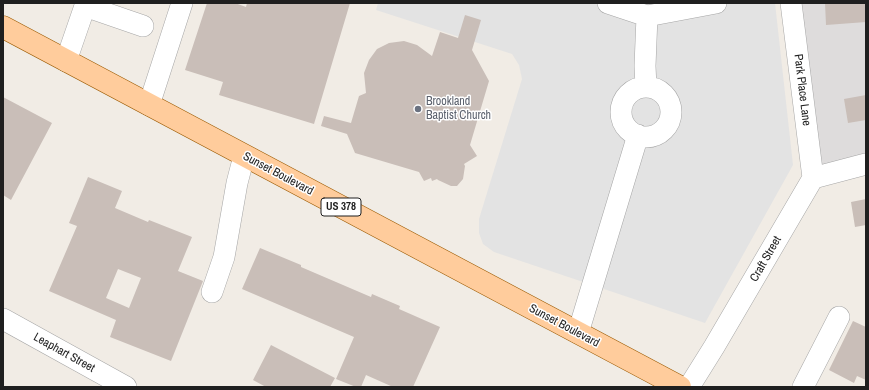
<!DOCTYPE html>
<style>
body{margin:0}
#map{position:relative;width:869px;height:390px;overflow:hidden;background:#f1ece5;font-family:"Archivo Narrow",sans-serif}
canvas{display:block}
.frame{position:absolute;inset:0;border:4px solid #1f1f1f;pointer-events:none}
</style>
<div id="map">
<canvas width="869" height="390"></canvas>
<div class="frame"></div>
</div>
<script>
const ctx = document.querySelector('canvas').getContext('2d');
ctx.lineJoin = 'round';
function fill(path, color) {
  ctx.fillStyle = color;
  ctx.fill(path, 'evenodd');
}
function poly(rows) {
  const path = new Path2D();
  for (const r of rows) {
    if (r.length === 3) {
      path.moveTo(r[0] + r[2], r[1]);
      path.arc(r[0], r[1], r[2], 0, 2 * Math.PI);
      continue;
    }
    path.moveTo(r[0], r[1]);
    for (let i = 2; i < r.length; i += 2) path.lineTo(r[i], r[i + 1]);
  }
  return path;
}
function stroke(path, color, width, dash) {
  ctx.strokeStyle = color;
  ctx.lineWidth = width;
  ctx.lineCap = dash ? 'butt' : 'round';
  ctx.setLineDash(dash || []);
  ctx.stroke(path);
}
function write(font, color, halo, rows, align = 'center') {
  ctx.font = font + ' "Archivo Narrow",sans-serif';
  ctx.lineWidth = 3;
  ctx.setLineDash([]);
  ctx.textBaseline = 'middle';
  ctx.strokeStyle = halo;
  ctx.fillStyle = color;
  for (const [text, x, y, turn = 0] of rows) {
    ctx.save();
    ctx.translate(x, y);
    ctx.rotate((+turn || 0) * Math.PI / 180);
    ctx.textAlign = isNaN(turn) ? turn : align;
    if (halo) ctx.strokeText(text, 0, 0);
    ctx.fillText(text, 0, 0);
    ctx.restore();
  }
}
const residential = poly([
 [791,3,866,3,866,164,813,178]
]);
const parking = poly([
 [378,3,775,3,793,165,705,323,494,252,483,244,479,233,479,219,522,79,519,65,512,54,376,10]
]);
const building = poly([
 [207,3,235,3,246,7,247,3,350,3,314,124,219,95,223,82,185,70],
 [825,3,866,3,866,22,826,25],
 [465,15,481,20,472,50,489,81,470,145,477,156,464,164,465,166,463,179,457,186,451,186,438,180,437,179,432,181,431,178,424,181,419,172,355,153,347,134,321,126,324,116,351,123,359,96,366,93,364,73,369,60,377,49,389,43,404,41,417,45,432,56,440,32,458,38],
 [866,95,866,120,848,123,844,99],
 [3,97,52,123,11,200,3,195],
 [88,177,122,191,115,208,148,222,149,220,192,237,178,271,203,281,171,361,110,337,116,320,49,291,77,226,69,223],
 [118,269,141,278,129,308,106,298],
 [866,199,866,225,855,227,851,202],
 [260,248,301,265,301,267,371,297,372,294,400,306,399,309,440,327,413,387,393,387,366,375,361,387,356,387,336,379,354,337,242,289],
 [853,321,866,327,866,380,857,376,854,383,829,370],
 [271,345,335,378,330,387,266,387,253,380]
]);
const minor = poly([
 [608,3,647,16],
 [791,3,813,178],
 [85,6,143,26],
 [66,61,86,3],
 [646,87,645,66,647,16,716,3],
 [646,112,25],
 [149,105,182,3],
 [212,292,224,257,237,183,244,156],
 [3,319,126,387],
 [578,333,638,135],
 [689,387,714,347,813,178,866,164],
 [803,387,839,317]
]);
const major = poly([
 [3,27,680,387]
]);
const markers = [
 [418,109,4,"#6b7280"]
];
const shields = [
 [341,207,40]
];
const shieldNames = [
 ["US 378",341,207]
];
const streetNames = [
 ["Park Place Lane",802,90,83],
 ["Sunset Boulevard",278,174,28],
 ["Craft Street",766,259,-60],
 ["Sunset Boulevard",564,326,28],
 ["Leaphart Street",64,353,29]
];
const worshipNames = [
 ["Brookland",426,102],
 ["Baptist Church",426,116]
];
fill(residential, '#dedcdc');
fill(parking, '#e3e3e3');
fill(building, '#c9beb8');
stroke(minor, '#a6a6a6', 22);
stroke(major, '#9b5a00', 23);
stroke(minor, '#fff', 21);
stroke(major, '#ffcc9c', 22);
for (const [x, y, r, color] of markers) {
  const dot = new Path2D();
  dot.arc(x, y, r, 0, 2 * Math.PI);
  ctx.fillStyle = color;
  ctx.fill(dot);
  stroke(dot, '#fff', 1.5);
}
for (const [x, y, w] of shields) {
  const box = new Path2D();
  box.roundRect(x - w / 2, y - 9, w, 18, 3);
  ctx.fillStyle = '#fff';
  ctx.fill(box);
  stroke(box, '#1f1f1f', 1);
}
write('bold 11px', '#1f1f1f', null, shieldNames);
write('12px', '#1f1f1f', '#fff', streetNames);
write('12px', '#5b616d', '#fff', worshipNames, 'left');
</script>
